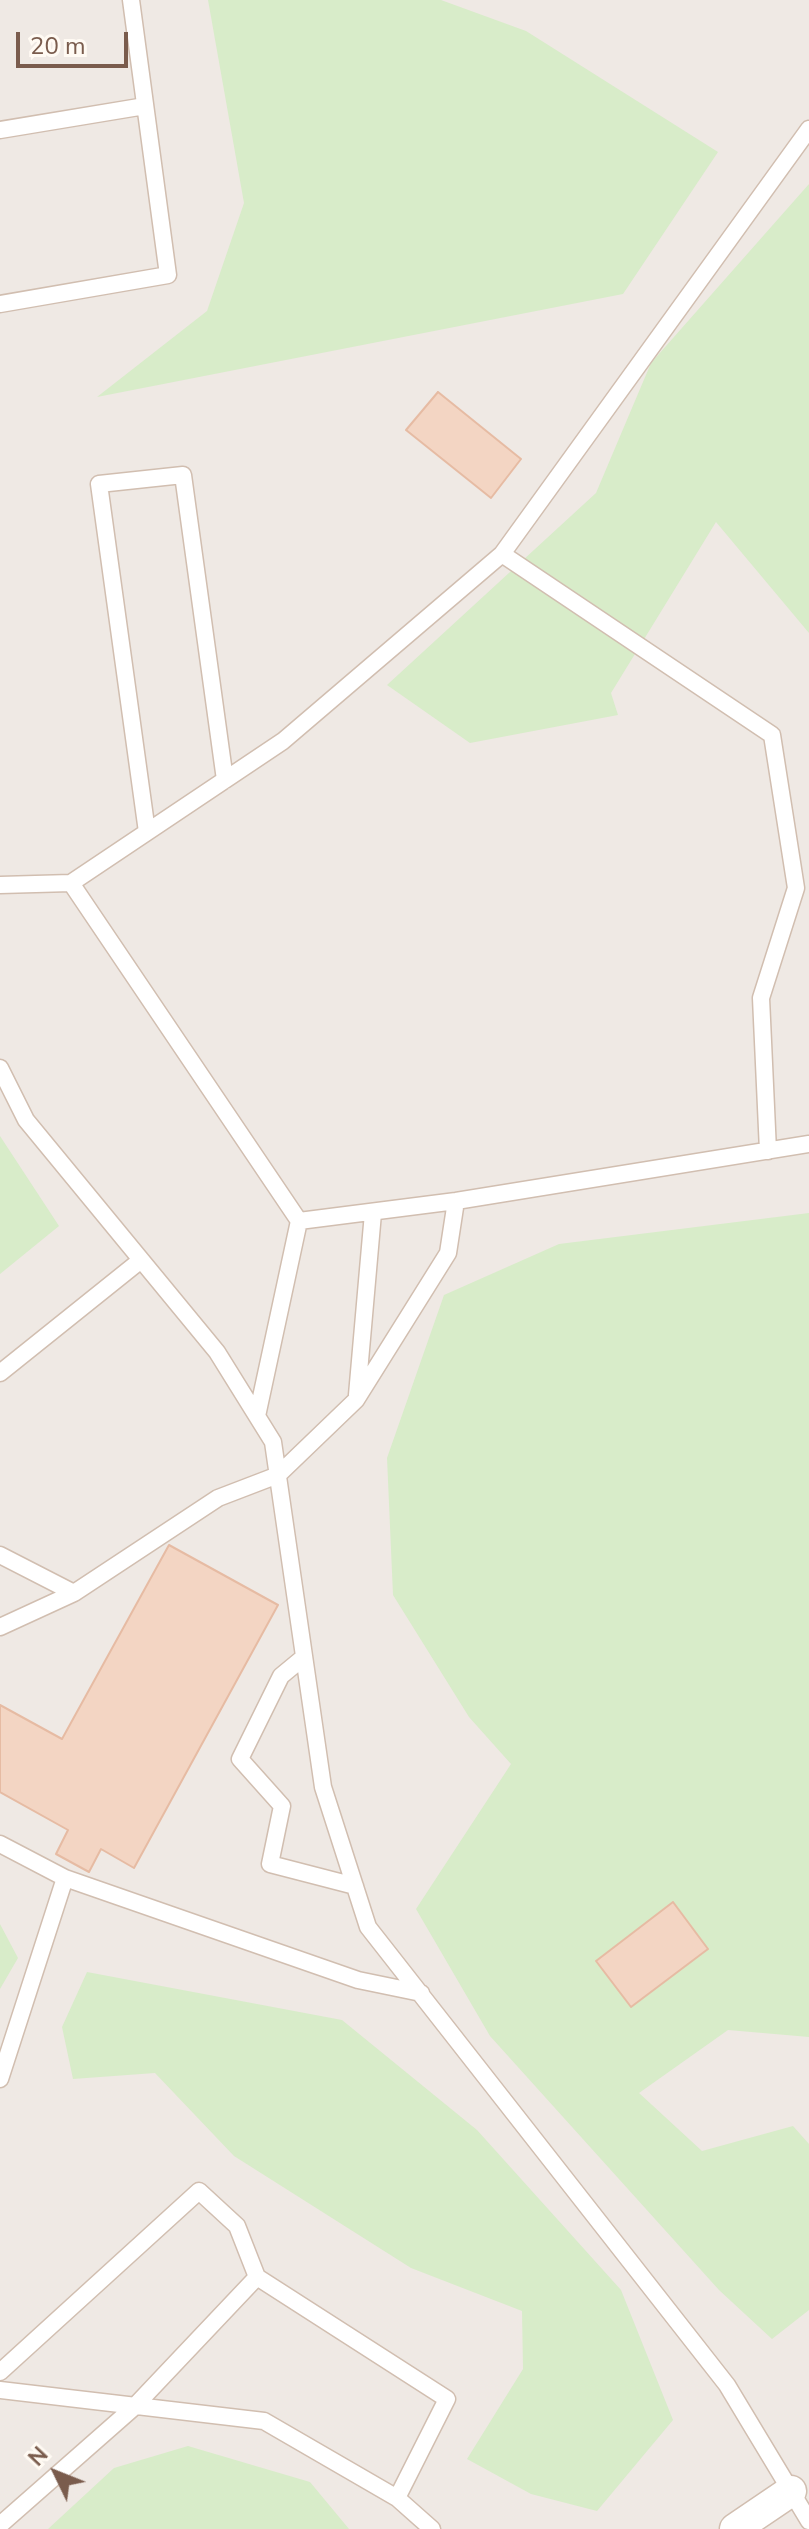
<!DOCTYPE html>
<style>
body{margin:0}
#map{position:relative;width:809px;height:2529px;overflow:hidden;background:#fdf6ec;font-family:"Nunito Sans",sans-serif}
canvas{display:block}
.north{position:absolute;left:16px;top:2433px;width:80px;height:80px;-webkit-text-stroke:6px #fffaf3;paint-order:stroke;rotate:313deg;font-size:22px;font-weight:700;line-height:32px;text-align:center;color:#7a5c4d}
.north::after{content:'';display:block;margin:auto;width:28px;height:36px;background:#7a5c4d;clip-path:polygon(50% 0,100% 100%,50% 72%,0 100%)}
.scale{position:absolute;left:16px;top:32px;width:112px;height:36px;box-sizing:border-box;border:4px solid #7a5c4d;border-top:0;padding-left:10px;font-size:24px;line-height:28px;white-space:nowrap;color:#7a5c4d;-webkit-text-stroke:6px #fffaf3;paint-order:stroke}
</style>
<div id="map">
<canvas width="809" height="2529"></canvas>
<div class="north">N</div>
<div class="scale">20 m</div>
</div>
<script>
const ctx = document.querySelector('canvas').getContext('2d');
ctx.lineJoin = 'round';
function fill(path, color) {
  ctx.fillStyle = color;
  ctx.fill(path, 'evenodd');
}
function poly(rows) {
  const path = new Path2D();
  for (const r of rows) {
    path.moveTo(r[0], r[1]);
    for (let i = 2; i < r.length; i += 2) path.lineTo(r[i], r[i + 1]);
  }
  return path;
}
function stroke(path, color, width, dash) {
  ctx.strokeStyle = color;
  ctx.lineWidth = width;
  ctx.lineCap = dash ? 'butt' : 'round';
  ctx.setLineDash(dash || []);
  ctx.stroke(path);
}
const industrial = poly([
 [0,0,809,0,809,2529,0,2529]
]);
const green = poly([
 [208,0,441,0,526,31,718,152,623,294,97,397,207,311,244,203],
 [809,184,809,633,716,522,611,693,618,715,470,743,387,685,596,493,651,363],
 [0,1136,59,1226,0,1274],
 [809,1213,809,2037,728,2030,639,2093,702,2151,793,2126,809,2144,809,2310,772,2339,719,2290,490,2036,416,1909,511,1764,469,1717,393,1595,387,1458,444,1295,559,1244],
 [0,1924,18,1958,0,1989],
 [87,1972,342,2020,477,2130,621,2290,673,2420,597,2511,531,2494,467,2459,523,2369,522,2311,411,2268,234,2156,155,2073,73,2079,62,2027],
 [188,2446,310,2482,349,2529,48,2529,114,2468]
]);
const building = poly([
 [438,392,521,459,491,498,406,430,438,392],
 [169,1545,278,1605,134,1868,101,1849,89,1872,56,1854,68,1830,0,1792,0,1705,62,1739,169,1545],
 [673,1902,708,1949,631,2007,596,1961,673,1902]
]);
const service = poly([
 [0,130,145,106],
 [0,304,168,275,131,0],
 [502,554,772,735,796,888,761,998,768,1151],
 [147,832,99,484,183,475,225,780],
 [71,883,283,741,502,554,809,129],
 [0,885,71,883,299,1221],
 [0,1068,26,1120,217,1352,273,1442,323,1787,368,1927,727,2385,809,2521],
 [0,1373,141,1260],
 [357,1395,373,1213],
 [257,1416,299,1221,456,1201,809,1144],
 [0,1555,74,1593,218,1498,278,1475,356,1400,448,1253,456,1201],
 [0,1627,74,1593],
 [304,1657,281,1676,240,1759,282,1806,270,1864,355,1886],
 [0,1844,65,1878],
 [0,2079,65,1878,358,1980,421,1993],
 [0,2372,199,2191,237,2226,257,2277],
 [0,2390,264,2421,397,2498,432,2529],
 [0,2525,133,2408,257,2277,447,2399,397,2498]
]);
const minor = poly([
 [735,2529,791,2491]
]);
fill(industrial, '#efe9e4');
fill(green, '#d8ecc9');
fill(building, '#f3d5c3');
stroke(building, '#e6bba3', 2);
stroke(service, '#d1beb0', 19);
stroke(minor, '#d1beb0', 33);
stroke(service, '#fff', 16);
stroke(minor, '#fff', 30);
</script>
